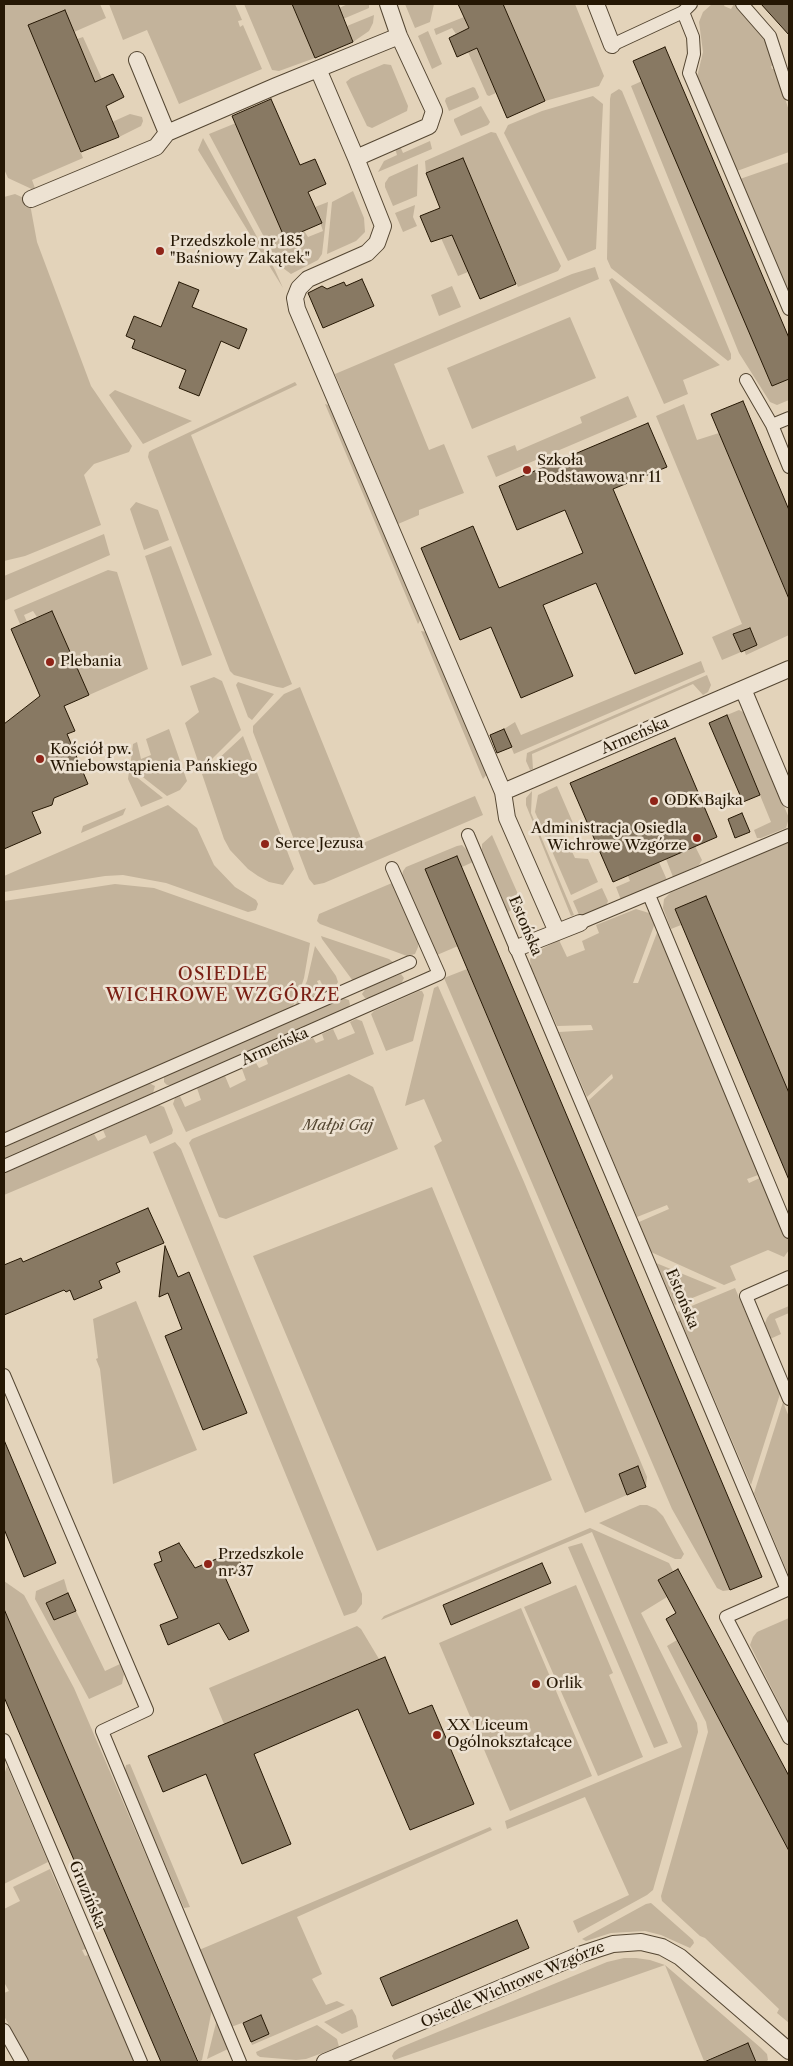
<!DOCTYPE html>
<meta charset="utf-8">
<style>
body{margin:0}
#map{position:relative;width:793px;height:2066px;overflow:hidden;background:#e3d3ba;font-family:"Libre Caslon Text",serif}
canvas{display:block}
.frame{position:absolute;inset:0;border:5px solid #251704;pointer-events:none}
</style>
<div id="map">
<canvas width="793" height="2066"></canvas>
<div class="frame"></div>
</div>
<script>
const ctx = document.querySelector('canvas').getContext('2d');
ctx.lineJoin = 'round';
function fill(path, color) {
  ctx.fillStyle = color;
  ctx.fill(path, 'evenodd');
}
function poly(rows) {
  const path = new Path2D();
  for (const r of rows) {
    path.moveTo(r[0], r[1]);
    for (let i = 2; i < r.length; i += 2) path.lineTo(r[i], r[i + 1]);
  }
  return path;
}
function stroke(path, color, width, dash) {
  ctx.strokeStyle = color;
  ctx.lineWidth = width;
  ctx.lineCap = dash ? 'butt' : 'round';
  ctx.setLineDash(dash || []);
  ctx.stroke(path);
}
function write(font, color, halo, rows, align = 'center') {
  ctx.font = font + ' "Libre Caslon Text",serif';
  ctx.lineWidth = 5;
  ctx.setLineDash([]);
  ctx.textBaseline = 'middle';
  ctx.strokeStyle = halo;
  ctx.fillStyle = color;
  for (const [text, x, y, turn = 0] of rows) {
    ctx.save();
    ctx.translate(x, y);
    ctx.rotate((+turn || 0) * Math.PI / 180);
    ctx.textAlign = isNaN(turn) ? turn : align;
    if (halo) ctx.strokeText(text, 0, 0);
    ctx.fillText(text, 0, 0);
    ctx.restore();
  }
}
const green = poly([
 [4,4,100,4,106,18,74,32,29,26,83,158,32,180,36,191,8,178,4,169],
 [109,4,235,4,242,20,238,21,240,27,243,25,262,69,179,104,147,30,123,40],
 [244,4,292,4,315,58,279,71,272,70],
 [348,4,369,4,369,8,343,19,339,8],
 [405,4,434,4,430,22,415,28],
 [503,4,575,4,604,76,599,86,545,101],
 [712,4,725,4,724,6,731,9,734,4,764,38,774,65,771,66,772,69,776,69,789,111,789,152,737,171,697,77,703,52,699,22,703,12],
 [374,15,373,23,369,31,353,42,347,26],
 [464,17,469,29,456,34,452,28,436,35,434,29],
 [428,31,442,64,432,69,418,36],
 [83,37,102,79,95,82,77,39],
 [477,48,496,93,489,96,487,95,468,52],
 [384,64,391,65,408,106,407,111,372,128,367,126,346,82,351,78],
 [642,81,772,386,789,379,789,400,777,405,770,402,739,353,631,86],
 [473,87,475,88,479,97,478,99,449,111,445,101,446,98],
 [619,89,622,91,731,354,731,359,728,361,611,268,607,259,610,99,611,94],
 [593,96,603,104,596,249,568,261,504,133,508,125,542,111],
 [481,106,490,122,488,125,461,136,454,121,454,119],
 [130,114,142,117,143,121,141,126,119,137,112,122],
 [236,123,308,237,323,231,315,207,328,202,322,254,318,260,291,274,279,265,209,134],
 [491,132,496,133,561,266,558,271,518,287,463,158,426,173,425,161],
 [203,138,275,270,283,288,198,150],
 [430,141,432,149,378,172,384,161,397,155,395,148,400,146,403,153],
 [789,162,789,294,740,179],
 [418,164,417,196,393,206,385,187,385,183,389,177],
 [353,191,364,218,365,232,356,241,327,254,332,202],
 [15,194,26,199,30,204,37,242,91,386,132,446,129,452,94,464,84,475,101,525,25,556,4,561,4,197],
 [415,205,413,217,417,226,403,232,395,213],
 [452,234,468,272,458,276,441,238],
 [595,267,599,279,394,364,429,450,444,444,464,493,419,510,419,515,398,524,335,374,572,274],
 [612,278,720,365,683,380,688,394,664,404,609,280],
 [452,286,461,307,439,316,431,295],
 [570,317,596,378,472,429,447,368],
 [295,382,297,385,191,435,292,684,283,688,277,687,234,675,230,671,148,457,149,452,152,450],
 [115,390,192,421,143,444,109,395],
 [628,396,637,417,496,477,487,456,515,445,517,451,582,423,580,417],
 [325,404,332,406,421,619,418,624],
 [684,404,697,440,719,433,789,600,789,635,746,655,744,650,756,645,749,628,733,634,741,652,722,660,712,637,742,624,656,416],
 [136,502,158,510,169,540,144,550,130,509],
 [104,534,110,555,4,601,4,576],
 [171,546,212,655,182,666,145,556],
 [108,570,117,572,148,669,89,695,52,611,37,617,33,611,24,615,27,622,20,624,14,610],
 [421,631,427,632,487,774,483,779],
 [701,661,705,672,514,754,504,729,515,722,521,735],
 [707,675,711,685,708,692,703,695,693,684,532,754,533,769,530,770,526,761,527,753],
 [214,677,222,681,241,730,201,770,185,723,199,712,190,686],
 [238,682,274,694,252,720,248,717,236,685],
 [300,687,363,843,475,796,483,815,324,883,314,885,309,879,253,732,253,726,284,694],
 [739,710,745,713,789,818,786,828,761,838,757,838,754,830,771,822,727,715],
 [169,729,187,781,180,790,167,796,130,767,133,744,137,742,141,759,151,755,146,739],
 [243,736,294,869,283,885,269,882,258,876,248,869,230,850,224,839,202,774],
 [129,771,163,798,141,807,128,779],
 [557,786,573,823,564,835,575,858,588,859,598,882,571,895,535,812,538,795],
 [532,791,531,813,574,915,571,916,526,805,526,798],
 [168,805,197,828,214,865,235,887,256,900,258,904,256,910,248,912,166,883,123,875,105,876,4,892,4,876],
 [126,808,123,815,81,833,83,826],
 [492,835,521,901,518,906,508,912,482,850,482,844],
 [789,842,789,1093,706,897,675,909,681,925,671,929,663,908,664,899,670,893],
 [462,845,467,850,473,862,462,867,457,856,425,869,458,946,437,955,434,952,402,876,403,871,406,867,457,846],
 [695,846,702,860,699,865,673,877,666,859],
 [659,862,667,880,621,900,616,887,630,881,628,876],
 [392,883,418,943,418,947,415,954,407,956,320,924,317,921,319,914],
 [115,884,154,888,310,943,304,978,299,993,292,1008,4,1134,4,901],
 [602,888,608,901,606,906,580,917,573,901],
 [636,909,649,913,655,923,633,983,638,983,658,930,761,1174,747,1179,749,1183,762,1177,789,1240,789,1250,784,1257,768,1250,730,1266,736,1280,724,1285,651,1252,639,1222,669,1209,667,1205,637,1217,588,1101,613,1078,612,1074,587,1097,559,1032,593,1030,592,1027,591,1025,557,1026,531,967,530,960,532,954,559,940,567,957,585,950,582,941,599,933,596,925],
 [321,936,389,959,394,963,353,981,322,939],
 [315,946,336,976,338,982,334,989,326,993,320,980,317,981,323,994,295,1006,307,981],
 [467,969,730,1590,723,1591,717,1588,672,1509,444,978],
 [401,974,404,978,401,984,370,998,365,998,362,994,366,988],
 [438,986,524,1182,647,1477,646,1487,638,1466,619,1474,627,1495,585,1513,434,1146,442,1141,424,1099,405,1106,434,988],
 [419,991,422,991,424,995,413,1041,386,1051,371,1014,374,1011],
 [343,998,349,1000,350,1005,347,1008,172,1085,167,1085,164,1082,164,1077,167,1075],
 [356,1019,362,1021,374,1054,186,1132,173,1104,175,1098,180,1096,185,1107,201,1100,197,1088,225,1076,230,1088,246,1080,242,1069,256,1063,259,1068,268,1064,266,1058,313,1038,316,1043,324,1040,322,1034,333,1029,338,1040,355,1033,350,1022],
 [349,1074,373,1087,398,1149,226,1219,219,1217,189,1143,192,1139],
 [149,1083,155,1086,153,1093,4,1158,4,1146],
 [159,1105,164,1107,173,1130,172,1134,150,1144,146,1135,4,1195,4,1173,94,1134,98,1141,106,1137,103,1130],
 [175,1142,181,1149,362,1594,362,1604,356,1612,344,1616,153,1152],
 [432,1187,552,1480,377,1551,253,1256],
 [656,1263,717,1288,675,1305],
 [735,1288,780,1394,751,1485,677,1312],
 [136,1301,197,1450,113,1484,100,1369,96,1359,98,1358,93,1319],
 [789,1306,789,1313,775,1319,781,1334,770,1339,765,1323,767,1318,770,1314],
 [783,1402,789,1417,789,1576,754,1493],
 [640,1505,647,1505,656,1509,663,1516,684,1554,681,1559,675,1559,599,1523],
 [590,1528,669,1563,673,1571,658,1580,667,1597,641,1613,697,1723,698,1732,653,1890,647,1895,578,1933,573,1921,629,1895,585,1797,507,1829,505,1821,682,1747,592,1532,381,1620,384,1616],
 [582,1543,668,1743,654,1748,568,1547],
 [64,1579,68,1593,46,1603,54,1620,76,1611,105,1671,120,1664,124,1674,122,1684,89,1699,35,1599,36,1591],
 [4,1581,24,1595,74,1688,212,2009,202,2060,199,2062,4,1609],
 [576,1585,613,1673,609,1675,643,1757,598,1776,524,1607],
 [521,1608,592,1776,510,1811,439,1643],
 [789,1618,789,1723,750,1645,753,1637,757,1632],
 [357,1626,361,1629,379,1659,224,1724,209,1688],
 [677,1640,789,1851,789,2023,777,2013,779,2009,705,1938,700,1936,662,1901,661,1896,708,1732,706,1722,667,1646],
 [130,1764,190,1907,184,1908,125,1770,126,1765],
 [7,1766,48,1862,4,1884,4,1775],
 [490,1827,492,1830,297,1917,322,1974,312,1979,326,2005,337,2001,345,2005,252,2045,251,2042,269,2034,261,2016,231,2027,199,1950],
 [50,1869,86,1949,82,1950,85,1956,88,1955,135,2062,29,2062,4,2016,4,1993,9,1991,5,1984,4,1984,4,1909,20,1901,13,1887],
 [651,1903,693,1940,694,1943,690,1948,661,1935,645,1931,611,1933,586,1941,582,1939,646,1904],
 [624,1958,636,1958,650,1960,665,1965,761,2048,767,2054,768,2060,766,2062,756,2062,748,2043,704,2061,665,1965,394,2060,392,2056,394,2052,399,2048,607,1962],
 [352,2009,356,2016,358,2027,342,2034,324,2022],
 [217,2019,228,2049,207,2059],
 [317,2025,337,2039,339,2047,306,2059,296,2060,260,2057,257,2055,256,2052]
]);
const building = poly([
 [292,4,338,4,353,42,315,58,292,4],
 [458,4,503,4,545,101,507,118,477,48,457,57,449,38,469,28,458,4],
 [761,4,789,4,789,35,761,4],
 [65,10,95,82,113,74,124,97,106,106,119,137,81,152,28,25,65,10],
 [665,47,789,338,789,379,772,386,633,61,665,47],
 [271,99,300,165,315,159,326,184,308,192,322,223,285,239,232,116,271,99],
 [463,158,516,284,480,299,452,235,431,242,420,216,440,208,426,173,463,158],
 [362,279,374,306,323,328,308,293,322,286,327,289,344,282,346,286,362,279],
 [179,282,199,290,192,307,247,329,239,349,221,341,199,396,179,388,186,370,132,348,135,340,126,336,134,316,161,327,179,282],
 [743,401,789,510,789,599,711,414,743,401],
 [648,423,667,467,613,489,683,654,635,674,596,583,543,605,573,676,521,698,491,627,460,640,421,548,473,526,499,588,583,553,565,510,517,530,499,486,648,423],
 [52,611,89,695,64,706,75,731,67,734,88,784,54,798,52,805,32,812,41,833,4,849,4,724,40,696,11,629,52,611],
 [750,628,757,645,741,652,733,634,750,628],
 [727,715,760,795,743,802,709,723,727,715],
 [504,729,512,747,497,753,490,735,504,729],
 [675,738,717,837,613,882,570,783,675,738],
 [742,813,750,832,735,838,728,819,742,813],
 [457,856,762,1577,730,1590,425,869,457,856],
 [706,896,789,1093,789,1180,675,909,706,896],
 [148,1208,164,1243,116,1263,120,1272,99,1281,102,1288,74,1300,70,1290,66,1292,64,1290,4,1315,4,1265,21,1258,23,1262,148,1208],
 [165,1246,178,1277,189,1272,247,1413,203,1430,165,1336,182,1329,168,1293,159,1297,165,1246],
 [4,1440,56,1563,24,1577,4,1529,4,1440],
 [638,1466,646,1487,627,1495,619,1474,638,1466],
 [179,1543,195,1568,235,1551,244,1570,225,1577,249,1631,229,1640,219,1623,168,1645,160,1625,178,1618,154,1564,162,1561,159,1552,179,1543],
 [542,1563,551,1583,451,1625,443,1605,542,1563],
 [678,1569,789,1776,789,1851,666,1619,676,1613,658,1580,678,1569],
 [68,1593,76,1611,54,1620,46,1603,68,1593],
 [4,1609,198,2062,161,2062,21,1737,4,1697,4,1609],
 [385,1657,409,1714,432,1705,474,1804,410,1830,358,1709,254,1754,291,1844,242,1864,206,1774,163,1792,148,1756,385,1657],
 [517,1920,529,1948,392,2006,380,1978,517,1920],
 [261,2015,269,2034,251,2042,243,2023,261,2015],
 [748,2043,756,2062,704,2062,748,2043]
]);
const pedestrian = poly([
 [742,4,770,36,789,94],
 [683,12,693,37,694,54,689,73,789,309],
 [612,45,683,12,691,4],
 [746,380,772,425,789,467],
 [772,425,789,418],
 [468,835,787,1590,726,1617,789,1738],
 [649,895,789,1232],
 [580,923,789,835],
 [4,1140,410,962],
 [4,1166,439,974,392,868],
 [789,1277,746,1296,789,1399],
 [4,1375,147,1710,102,1731,240,2062],
 [4,1740,141,2062],
 [4,2030,22,2062]
]);
const minor = poly([
 [596,4,612,45],
 [137,60,167,133],
 [318,69,356,158,383,226,377,243,367,253,308,279,299,288,295,298,297,309,503,792,507,818,557,932],
 [356,158,429,126,434,111,399,36,388,4],
 [31,199,156,147,167,133,276,86,399,36],
 [743,689,789,799],
 [503,792,789,669],
 [517,948,580,923],
 [325,2062,582,1954,613,1944,641,1942,662,1947,680,1957,789,2051]
]);
const markers = [
 [160,251,5,"#8f2418"],
 [527,470,5,"#8f2418"],
 [50,662,5,"#8f2418"],
 [40,759,5,"#8f2418"],
 [654,801,5,"#8f2418"],
 [697,838,5,"#8f2418"],
 [265,844,5,"#8f2418"],
 [208,1564,5,"#8f2418"],
 [536,1684,5,"#8f2418"],
 [437,1735,5,"#8f2418"]
];
const poiNames = [
 ["Przedszkole nr 185",170,242],
 ["\"Baśniowy Zakątek\"",170,259],
 ["Szkoła",537,461],
 ["Podstawowa nr 11",537,478],
 ["Plebania",60,662],
 ["Kościół pw.",50,750],
 ["Wniebowstąpienia Pańskiego",50,767],
 ["ODK Bajka",664,801],
 ["Administracja Osiedla",687,829,"right"],
 ["Wichrowe Wzgórze",687,846,"right"],
 ["Serce Jezusa",275,844],
 ["Przedszkole",218,1555],
 ["nr 37",218,1572],
 ["Orlik",546,1684],
 ["XX Liceum",447,1726],
 ["Ogólnokształcące",447,1743]
];
const streetNames = [
 ["Armeńska",635,736,-23],
 ["Estońska",525,926,67],
 ["Armeńska",275,1047,-24],
 ["Estońska",682,1299,67],
 ["Gruzińska",87,1895,67],
 ["Osiedle Wichrowe Wzgórze",513,1985,-23]
];
const parkNames = [
 ["Małpi Gaj",338,1126]
];
const quarterNames = [
 ["OSIEDLE",223,975],
 ["WICHROWE WZGÓRZE",223,996]
];
fill(green, '#c3b39b');
fill(building, '#887963');
stroke(building, '#251704', 1);
stroke(pedestrian, '#544632', 14);
stroke(minor, '#544632', 18);
stroke(pedestrian, '#ede2d2', 12);
stroke(minor, '#ede2d2', 16);
for (const [x, y, r, color] of markers) {
  const dot = new Path2D();
  dot.arc(x, y, r, 0, 2 * Math.PI);
  ctx.fillStyle = color;
  ctx.fill(dot);
  stroke(dot, '#ede2d2', 2);
}
write('15px', '#251704', '#ede2d2', poiNames, 'left');
write('15px', '#251704', '#ede2d2', streetNames);
write('italic 15px', '#544631', '#ede2d2', parkNames);
ctx.letterSpacing = '1px';
write('18px', '#7a1f14', '#ede2d2', quarterNames);
ctx.letterSpacing = '0px';
</script>
